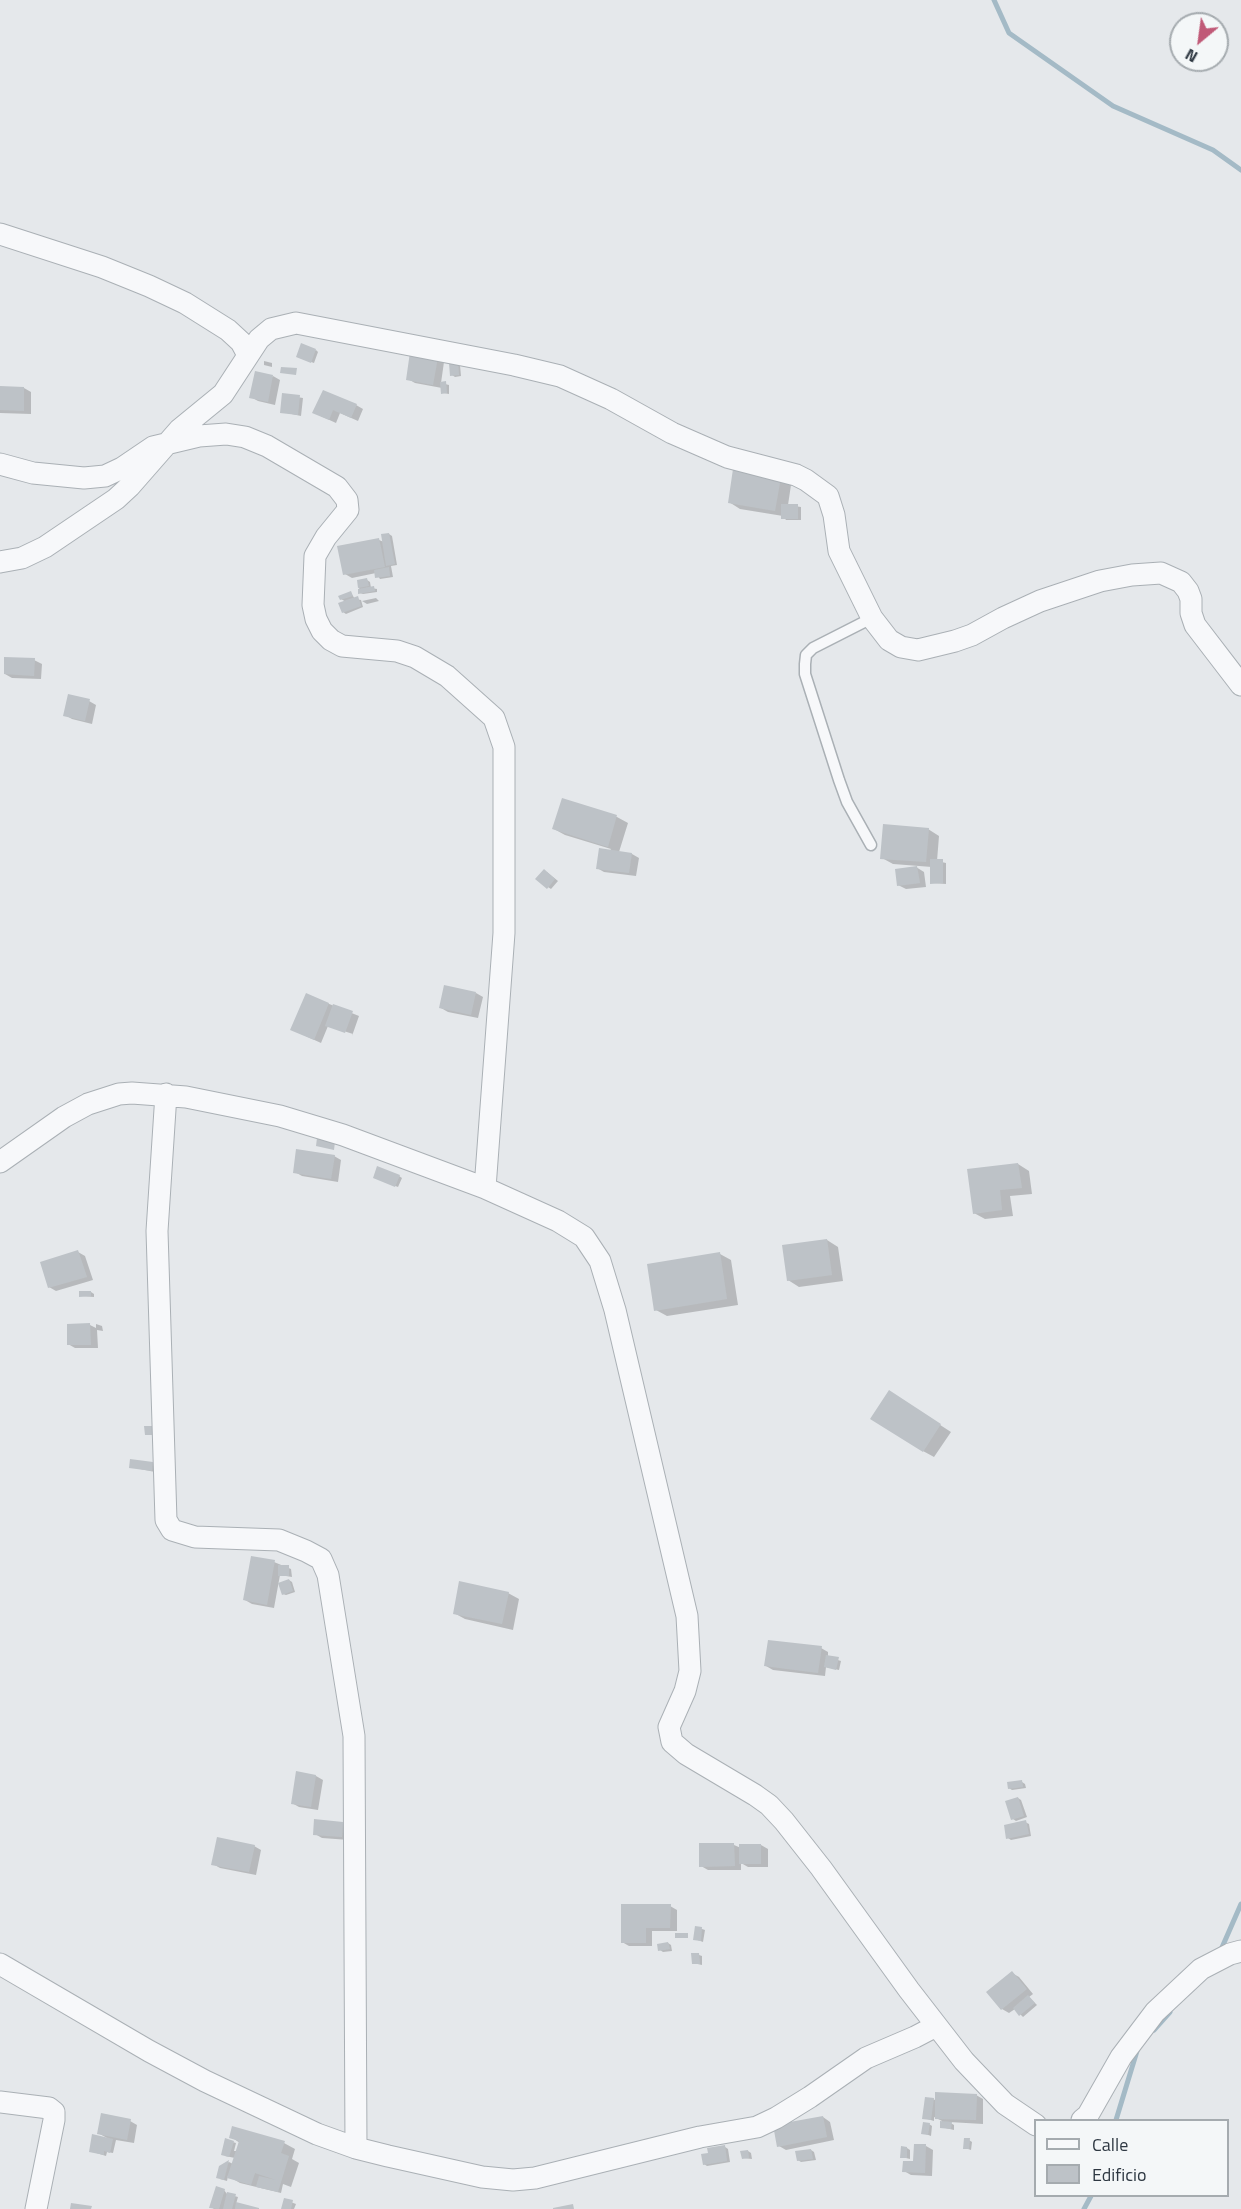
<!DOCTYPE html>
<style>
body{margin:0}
#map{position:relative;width:1241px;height:2209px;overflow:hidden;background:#e5e8eb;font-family:"Titillium Web",sans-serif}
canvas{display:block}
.legend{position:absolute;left:1034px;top:2119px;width:195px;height:78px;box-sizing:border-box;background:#f4f7f8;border:2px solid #a5abaf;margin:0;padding:8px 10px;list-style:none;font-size:18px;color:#2e3842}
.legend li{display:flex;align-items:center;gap:12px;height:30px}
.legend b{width:30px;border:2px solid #a5abaf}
.north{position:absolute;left:1169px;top:12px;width:60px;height:60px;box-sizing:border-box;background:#f4f7f8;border:2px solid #a5abaf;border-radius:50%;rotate:209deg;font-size:16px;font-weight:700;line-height:24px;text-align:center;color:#2e3842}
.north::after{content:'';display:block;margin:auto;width:21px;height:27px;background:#c05977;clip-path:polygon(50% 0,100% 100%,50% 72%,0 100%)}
</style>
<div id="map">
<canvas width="1241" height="2209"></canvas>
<ul class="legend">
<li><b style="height:8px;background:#f7f8fa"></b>Calle</li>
<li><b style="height:16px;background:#bdc2c7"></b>Edificio</li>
</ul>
<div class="north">N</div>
</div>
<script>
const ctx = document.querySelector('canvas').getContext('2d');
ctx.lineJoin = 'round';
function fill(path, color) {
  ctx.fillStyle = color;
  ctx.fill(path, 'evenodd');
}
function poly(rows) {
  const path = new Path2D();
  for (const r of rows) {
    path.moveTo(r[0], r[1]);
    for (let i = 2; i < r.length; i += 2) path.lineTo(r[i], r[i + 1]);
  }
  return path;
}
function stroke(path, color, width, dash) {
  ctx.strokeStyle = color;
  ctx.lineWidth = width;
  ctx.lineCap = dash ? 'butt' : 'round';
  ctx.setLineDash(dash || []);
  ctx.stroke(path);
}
const shadow = poly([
 [316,350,318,352,314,363,300,358],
 [411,354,444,362,441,383,449,385,449,394,443,393,442,388,415,383,408,379],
 [264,361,272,363,272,367,264,365],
 [457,364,460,365,461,376,455,377,452,375],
 [273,376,280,380,275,405,258,401,251,397],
 [0,388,24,388,31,392,31,414,0,413],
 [284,395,303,398,301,416,282,412],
 [356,405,363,409,358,421,340,413,336,423,314,413],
 [780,479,791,485,788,505,801,507,801,520,786,520,783,516,740,509,729,502],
 [389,534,392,536,397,565,391,566,393,577,380,579,376,573,352,578,345,574,379,540,384,542],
 [367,580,370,582,371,588,377,589,377,592,363,594,360,593,358,581],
 [351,593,355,599,361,600,363,607,346,614,343,612,346,602,341,599],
 [376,598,379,601,367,604,362,601],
 [34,660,42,664,41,679,12,678,5,674],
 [89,701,96,705,92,724,72,719,65,715],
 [563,800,617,817,628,823,619,852,632,854,639,858,636,876,604,872,597,868,611,849,565,835,554,829],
 [928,829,939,836,937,861,946,863,946,884,932,883,932,867,893,864,882,858],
 [916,867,924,872,926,887,906,889,898,885],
 [547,872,558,881,551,889,548,887],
 [476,993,483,997,478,1018,448,1012,441,1008],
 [307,995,359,1016,352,1036,353,1034,328,1026,321,1043,299,1033],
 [334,1156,341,1160,338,1182,302,1176,295,1172],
 [1018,1164,1029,1171,1032,1194,1010,1196,1013,1216,985,1219,974,1213],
 [399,1176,402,1178,398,1187,378,1179],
 [827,1240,838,1247,843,1281,799,1287,788,1280],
 [78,1252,85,1256,93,1280,56,1291,49,1287],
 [720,1254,731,1260,738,1305,667,1316,656,1310],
 [91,1292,94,1294,94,1297,80,1296],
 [96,1324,102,1326,103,1331,97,1330,98,1348,75,1348,68,1344,90,1325,96,1328],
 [900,1399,951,1432,934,1457,923,1451],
 [153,1463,156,1465,155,1472,130,1467],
 [274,1562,291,1569,292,1577,280,1575,274,1608,252,1604,245,1600],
 [289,1580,292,1582,295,1592,286,1595,283,1594],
 [508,1593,519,1599,513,1630,465,1619,454,1613],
 [821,1648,828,1652,828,1657,841,1661,839,1670,826,1667,825,1676,773,1670,766,1666],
 [297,1773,316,1776,323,1780,318,1810,299,1807,292,1803],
 [1022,1782,1025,1784,1026,1788,1012,1790,1009,1788],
 [1018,1798,1021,1800,1027,1817,1016,1821,1013,1819],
 [1025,1822,1029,1824,1031,1836,1011,1840,1008,1838],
 [343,1823,350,1827,349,1840,322,1838,315,1834],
 [734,1845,741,1848,761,1845,768,1849,768,1867,748,1867,741,1863,741,1870,708,1870,701,1866],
 [254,1846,261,1850,256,1875,220,1868,213,1864],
 [670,1906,677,1910,677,1931,652,1931,652,1946,629,1946,622,1942],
 [696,1927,705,1930,703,1942,695,1939],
 [668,1943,671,1945,672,1951,663,1952,660,1950],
 [699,1955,702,1956,702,1965,693,1963],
 [1012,1973,1019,1977,1033,1994,1029,1997,1037,2005,1023,2017,1015,2009,1009,2013,1002,2009,988,1993],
 [976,2095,983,2099,983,2124,949,2122,954,2125,954,2130,941,2127,942,2121,934,2117,934,2121,924,2118,933,2099,937,2101],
 [823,2117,830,2122,834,2140,786,2150,779,2146],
 [130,2121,137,2125,134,2143,116,2140,113,2153,107,2152,106,2156,90,2151,107,2138,98,2133],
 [929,2124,932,2126,931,2136,923,2133],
 [231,2137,284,2143,295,2149,292,2159,299,2163,291,2187,283,2184,281,2193,240,2183,228,2176,227,2181,220,2179,220,2167,229,2162,233,2164,235,2158,225,2156,226,2140,236,2143,234,2151,237,2151,240,2143],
 [969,2140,972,2142,971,2150,965,2148],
 [926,2146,933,2150,932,2176,911,2175,904,2171,915,2163],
 [725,2147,728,2149,730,2162,707,2166,704,2164,709,2154],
 [907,2148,910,2150,910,2159,902,2157],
 [811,2150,814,2152,816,2160,801,2162,798,2160],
 [748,2151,751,2153,752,2159,743,2158],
 [224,2190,227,2194,238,2197,236,2204,256,2209,214,2209,211,2207],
 [285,2200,296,2204,294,2209,283,2209]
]);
const stream = poly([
 [994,0,1009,33,1113,106,1213,150,1241,170],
 [1220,1952,1241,1904],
 [1154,2030,1170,2012],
 [1116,2120,1137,2051],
 [1084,2209,1091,2196]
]);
const building = poly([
 [301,343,316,349,311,363,296,357],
 [410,352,438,357,433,385,406,380],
 [458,362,459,375,450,376,449,363],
 [281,367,297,368,296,375,280,373],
 [255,371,273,375,268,402,249,398],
 [446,381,447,393,441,394,440,382],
 [0,386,24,387,24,411,0,410],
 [323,390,357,404,351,418,333,410,329,420,312,413],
 [282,393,300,395,298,415,280,413],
 [733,469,781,477,775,511,728,503],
 [781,504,798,504,798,519,781,519],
 [389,533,395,564,386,566,381,534],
 [379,538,385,567,343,575,337,546],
 [389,567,390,576,375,578,374,570],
 [367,578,369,586,358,588,357,580],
 [374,586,375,591,358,594,358,589],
 [351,591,353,596,340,600,338,596],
 [358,596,361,606,342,613,338,603],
 [4,657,35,658,34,676,4,674],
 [68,694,90,699,85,721,63,716],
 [562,798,617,815,608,847,552,829],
 [883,824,929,828,926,862,880,859],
 [599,848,632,853,629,873,596,869],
 [930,859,943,859,943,883,930,884],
 [917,866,920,883,897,886,895,869],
 [544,869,555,879,547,889,535,879],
 [444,985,476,992,471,1015,439,1008],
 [306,993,329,1003,314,1040,290,1030],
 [333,1004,353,1011,345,1033,325,1026],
 [317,1138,335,1142,334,1150,316,1146],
 [296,1149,335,1155,331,1179,293,1173],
 [1018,1163,1022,1188,1000,1190,1002,1210,973,1214,967,1169],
 [377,1166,400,1175,395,1187,373,1178],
 [827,1239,832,1275,787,1281,782,1245],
 [78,1250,87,1277,48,1288,40,1262],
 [720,1252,727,1299,654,1311,647,1264],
 [79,1291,91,1291,91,1296,79,1297],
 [90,1323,91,1345,67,1345,67,1324],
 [889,1390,941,1424,923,1452,870,1419],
 [144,1426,154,1426,154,1435,145,1435],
 [130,1459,153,1462,152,1471,129,1468],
 [251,1556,275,1560,267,1605,243,1600],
 [278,1565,289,1565,289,1576,278,1576],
 [289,1579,293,1591,282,1595,278,1583],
 [459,1581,509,1592,502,1624,453,1614],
 [768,1640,822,1646,818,1673,764,1666],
 [826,1655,839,1657,836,1670,824,1667],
 [296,1771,316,1775,311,1807,291,1804],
 [1022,1780,1023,1787,1008,1789,1007,1782],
 [1018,1797,1024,1816,1011,1820,1005,1801],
 [314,1819,343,1822,342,1837,313,1835],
 [1026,1820,1029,1834,1006,1839,1004,1825],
 [217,1837,255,1845,249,1872,211,1865],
 [699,1843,734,1843,735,1866,699,1867],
 [739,1844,761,1844,761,1864,739,1864],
 [621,1904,671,1904,670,1928,646,1928,646,1943,621,1943],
 [695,1926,702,1927,701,1941,693,1940],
 [675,1933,688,1933,688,1938,675,1938],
 [668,1942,670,1949,658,1951,657,1944],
 [691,1953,699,1953,700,1964,692,1964],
 [1012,1971,1027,1989,1001,2010,986,1992],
 [1028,1995,1035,2003,1019,2016,1013,2008],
 [935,2092,977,2094,976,2120,935,2119],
 [925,2097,934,2098,931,2120,922,2119],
 [101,2113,131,2119,127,2140,97,2134],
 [823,2116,827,2137,777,2147,773,2125],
 [940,2121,952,2122,951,2129,940,2128],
 [923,2122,930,2123,928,2135,921,2134],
 [232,2126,285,2141,281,2153,289,2156,278,2192,256,2187,259,2176,276,2180,255,2173,251,2185,227,2178,239,2141,229,2138],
 [92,2134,113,2139,110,2153,104,2151,104,2155,89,2152],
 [225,2138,234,2141,229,2157,221,2155],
 [964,2138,970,2138,969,2149,963,2149],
 [914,2144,926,2144,925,2173,902,2172,903,2161,913,2161],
 [725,2145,727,2161,703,2165,701,2154,708,2153,707,2148],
 [901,2146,907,2147,907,2158,900,2158],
 [811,2149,813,2159,797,2161,795,2151],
 [748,2150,749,2158,742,2159,740,2151],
 [229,2160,224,2180,216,2178,219,2166],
 [216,2186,225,2189,219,2209,209,2208],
 [227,2192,236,2194,232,2209,223,2209],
 [284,2198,293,2200,291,2209,281,2209],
 [236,2202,259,2208,259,2209,235,2209],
 [71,2203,92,2206,91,2209,70,2209],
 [573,2204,574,2209,553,2209,553,2208]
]);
const service = poly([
 [871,845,847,802,839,780,805,674,805,664,806,655,813,648,872,618]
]);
const minor = poly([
 [0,234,102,267,149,286,185,303,228,330,241,342,248,355],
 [0,464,33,473,84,478,105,476,122,468,153,447,199,436,226,434,245,437,267,446,337,487,347,500,348,510,326,537,315,556,313,605,316,619,322,631,331,640,342,646,397,651,415,657,447,676,494,718,504,747,504,933,485,1188],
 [0,562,22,558,45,547,116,499,130,486,179,430,223,394,259,339,271,329,296,323,514,365,560,376,611,399,672,433,727,457,796,475,806,480,828,496,834,515,839,551,872,618,889,640,901,647,918,650,955,641,972,635,1003,618,1040,601,1100,581,1132,575,1161,573,1181,582,1188,591,1191,599,1191,613,1195,625,1241,685],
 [166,1094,157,1231,166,1520,172,1530,195,1537,279,1540,306,1551,321,1559,328,1575,354,1736,356,2148],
 [0,1162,64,1117,88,1104,119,1094,132,1093,186,1097,280,1116,343,1135,485,1188,558,1221,584,1237,600,1261,615,1310,687,1616,690,1671,685,1691,669,1727,672,1742,686,1754,755,1795,769,1805,784,1821,821,1868,909,1990,964,2061,1005,2104,1036,2125],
 [0,1964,149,2051,205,2081,317,2134,356,2148,388,2156,482,2177,513,2180,535,2178,700,2137,757,2127,776,2118,810,2097,866,2058,915,2037,936,2026],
 [0,2102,49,2108,54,2112,54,2120,36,2209],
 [1082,2120,1088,2115,1121,2057,1155,2012,1201,1969,1230,1954,1241,1951]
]);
fill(shadow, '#0003');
stroke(stream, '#a4bac6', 5);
fill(building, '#bdc2c7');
stroke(service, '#aab0b5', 13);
stroke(minor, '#aab0b5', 23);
stroke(service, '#f7f8fa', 10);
stroke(minor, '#f7f8fa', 21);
</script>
